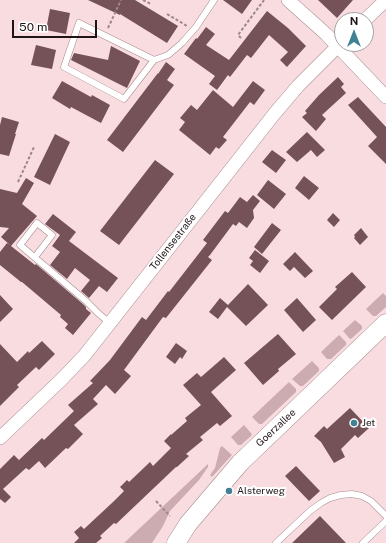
<!DOCTYPE html>
<meta charset="utf-8">
<style>
body{margin:0}
#map{position:relative;width:386px;height:543px;overflow:hidden;background:#f9dce0;font-family:"Public Sans",sans-serif}
canvas{display:block}
.north{position:absolute;left:334px;top:12px;width:40px;height:40px;box-sizing:border-box;background:#fff;border:1px solid #a5a1a2;border-radius:50%;rotate:0deg;font-size:11px;font-weight:700;line-height:16px;text-align:center;color:#1f1517}
.north::after{content:'';display:block;margin:auto;width:14px;height:18px;background:#408293;clip-path:polygon(50% 0,100% 100%,50% 72%,0 100%)}
.scale{position:absolute;left:12px;top:20px;width:85px;height:18px;box-sizing:border-box;border:2px solid #1f1517;border-top:0;padding-left:5px;font-size:12px;line-height:14px;white-space:nowrap;color:#1f1517;-webkit-text-stroke:3px #fff;paint-order:stroke}
</style>
<div id="map">
<canvas width="386" height="543"></canvas>
<div class="north">N</div>
<div class="scale">50 m</div>
</div>
<script>
const ctx = document.querySelector('canvas').getContext('2d');
ctx.lineJoin = 'round';
function fill(path, color) {
  ctx.fillStyle = color;
  ctx.fill(path, 'evenodd');
}
function poly(rows) {
  const path = new Path2D();
  for (const r of rows) {
    path.moveTo(r[0], r[1]);
    for (let i = 2; i < r.length; i += 2) path.lineTo(r[i], r[i + 1]);
  }
  return path;
}
function stroke(path, color, width, dash) {
  ctx.strokeStyle = color;
  ctx.lineWidth = width;
  ctx.lineCap = dash ? 'butt' : 'round';
  ctx.setLineDash(dash || []);
  ctx.stroke(path);
}
function write(font, color, halo, rows, align = 'center') {
  ctx.font = font + ' "Public Sans",sans-serif';
  ctx.lineWidth = 4;
  ctx.setLineDash([]);
  ctx.textBaseline = 'middle';
  ctx.strokeStyle = halo;
  ctx.fillStyle = color;
  for (const [text, x, y, turn = 0] of rows) {
    ctx.save();
    ctx.translate(x, y);
    ctx.rotate((+turn || 0) * Math.PI / 180);
    ctx.textAlign = isNaN(turn) ? turn : align;
    if (halo) ctx.strokeText(text, 0, 0);
    ctx.fillText(text, 0, 0);
    ctx.restore();
  }
}
const green = poly([
 [383,293,386,296,386,307,376,316,373,316,366,309],
 [355,320,362,326,362,329,352,338,350,339,343,331],
 [339,335,346,342,346,345,331,359,327,359,321,352],
 [312,361,319,368,319,371,303,386,300,386,292,379],
 [289,382,296,389,296,392,262,424,259,424,252,417],
 [244,425,251,433,252,435,241,445,238,445,231,437],
 [222,446,232,455,212,477,210,475,215,468,220,448],
 [208,464,208,467,199,480,170,511,163,526,152,543,124,543]
]);
const building = poly([
 [88,0,135,0,178,26,167,43,120,14,120,15],
 [223,0,252,0,242,14],
 [318,0,353,0,337,18],
 [50,9,70,13,66,34,46,30],
 [267,11,288,28,306,46,287,67,280,60,288,52,269,35,251,58,247,55,230,77,228,75,217,90,209,84,215,76,184,54,196,38,197,39,206,27,215,34,206,45,229,60],
 [36,45,56,50,52,69,31,65],
 [111,46,140,61,127,88,71,60,74,53,108,60],
 [166,62,175,69,167,80,174,85,123,152,107,140,158,73,158,74],
 [338,77,344,84,341,87,346,93,322,115,326,119,316,131,302,117,307,113,305,111,319,95],
 [62,81,91,97,92,95,110,105,101,123,71,107,70,109,52,98],
 [253,81,265,90,254,105,250,102,223,137,227,140,219,149,216,147,210,155,179,130,185,122,180,118,191,105,197,110,213,90,233,107],
 [358,97,386,127,386,164,368,146,377,137,348,105],
 [2,117,19,122,15,134,16,134,9,156,0,154,0,125],
 [307,132,325,150,317,157,311,150,297,162,286,152],
 [55,134,70,142,50,185,34,177],
 [272,150,286,160,276,173,262,162],
 [155,160,174,174,119,245,100,231],
 [304,176,319,188,309,200,295,188],
 [26,178,34,183,22,204,37,216,11,246,35,265,36,264,83,304,86,307,86,309,91,313,73,335,65,328,68,324,60,317,61,315,22,282,21,282,0,265,0,252,7,243,10,245,1,237,9,228,0,227,0,189,17,193],
 [268,180,286,194,274,209,257,195],
 [253,195,260,201,253,210,254,218,247,228,239,222,236,226,233,224,210,255,208,257,212,260,166,318,163,317,124,370,131,376,115,394,106,385,93,399,98,404,74,425,83,434,68,449,66,448,45,468,39,461,29,470,26,468,3,489,11,497,5,503,0,499,0,469,14,455,19,460,42,438,44,440,74,411,68,405,93,383,90,381,110,360,142,317,146,320,168,291,169,292,207,243,203,240,225,211,228,213,240,197,247,202],
 [333,213,340,220,334,227,327,220],
 [53,214,76,232,69,241,118,278,107,292,99,286,89,298,81,291,90,280,75,268,67,279,50,265,60,252,52,246,60,235,45,224],
 [272,223,281,230,262,254,254,247],
 [361,228,368,237,360,245,354,238,355,237,354,235],
 [255,250,269,261,260,273,250,265,253,261,249,258],
 [295,252,313,271,305,278,294,267,290,271,283,264],
 [352,272,366,287,332,320,319,307,337,289,335,287],
 [248,284,268,305,246,326,227,307,218,319,209,312,220,298,228,305],
 [0,295,13,309,0,322],
 [297,298,316,320,303,332,284,310],
 [278,334,296,354,278,369,279,371,263,385,244,363],
 [42,341,55,354,39,370,36,367,17,385,19,387,0,406,0,344,17,362,28,351,29,353],
 [176,343,187,351,182,359,180,357,175,364,166,357],
 [224,357,236,370,211,392,232,416,220,426,217,423,200,437,203,440,186,454,189,456,177,467,176,467,116,524,114,523,100,536,102,538,96,543,74,543,79,538,74,532,81,526,84,529,113,502,124,491,120,487,127,480,129,482,150,462,153,466,171,448,164,441,171,434,171,435,187,421,185,418,201,405,183,385,197,373,201,377],
 [350,408,369,428,358,438,355,435,341,449,345,457,334,463,321,442,314,436,324,426,327,429],
 [296,466,320,491,309,501,285,476],
 [320,516,346,543,292,543]
]);
const path = poly([
 [143,0,151,4],
 [167,14,187,26],
 [108,28,121,0],
 [241,38,238,35,264,0],
 [18,182,34,147],
 [156,501,170,516]
]);
const lane = poly([
 [154,60,79,23,64,67,124,99,154,60,168,55,182,43,196,27,214,0],
 [35,257,52,235,37,223,20,245,86,301,99,314,110,323],
 [276,543,310,511,321,503,330,498,341,495,352,494,362,496,371,501,386,516],
 [363,543,386,521]
]);
const street = poly([
 [288,0,326,34,386,97],
 [365,20,386,0],
 [0,438,62,379,84,356,110,323,275,113,298,86,342,42]
]);
const secondary = poly([
 [176,543,188,524,240,463,386,323]
]);
const markers = [
 [354,423,4,"#408293"],
 [229,491,4,"#408293"]
];
const streetNames = [
 ["Tollensestraße",173,242,-52],
 ["Goerzallee",276,428,-43]
];
const poiNames = [
 ["Jet",362,423],
 ["Alsterweg",237,491]
];
fill(green, '#cdacb1');
fill(building, '#755258');
stroke(lane, '#a68b8f', 7);
stroke(street, '#a68b8f', 14);
stroke(secondary, '#a68b8f', 19);
stroke(path, '#9d888c', 2, [3, 2]);
stroke(lane, '#fff', 6);
stroke(street, '#fff', 13);
stroke(secondary, '#fff', 18);
for (const [x, y, r, color] of markers) {
  const dot = new Path2D();
  dot.arc(x, y, r, 0, 2 * Math.PI);
  ctx.fillStyle = color;
  ctx.fill(dot);
  stroke(dot, '#fff', 1.5);
}
write('10px', '#1f1517', '#fff', streetNames);
write('10px', '#1f1517', '#fff', poiNames, 'left');
</script>
